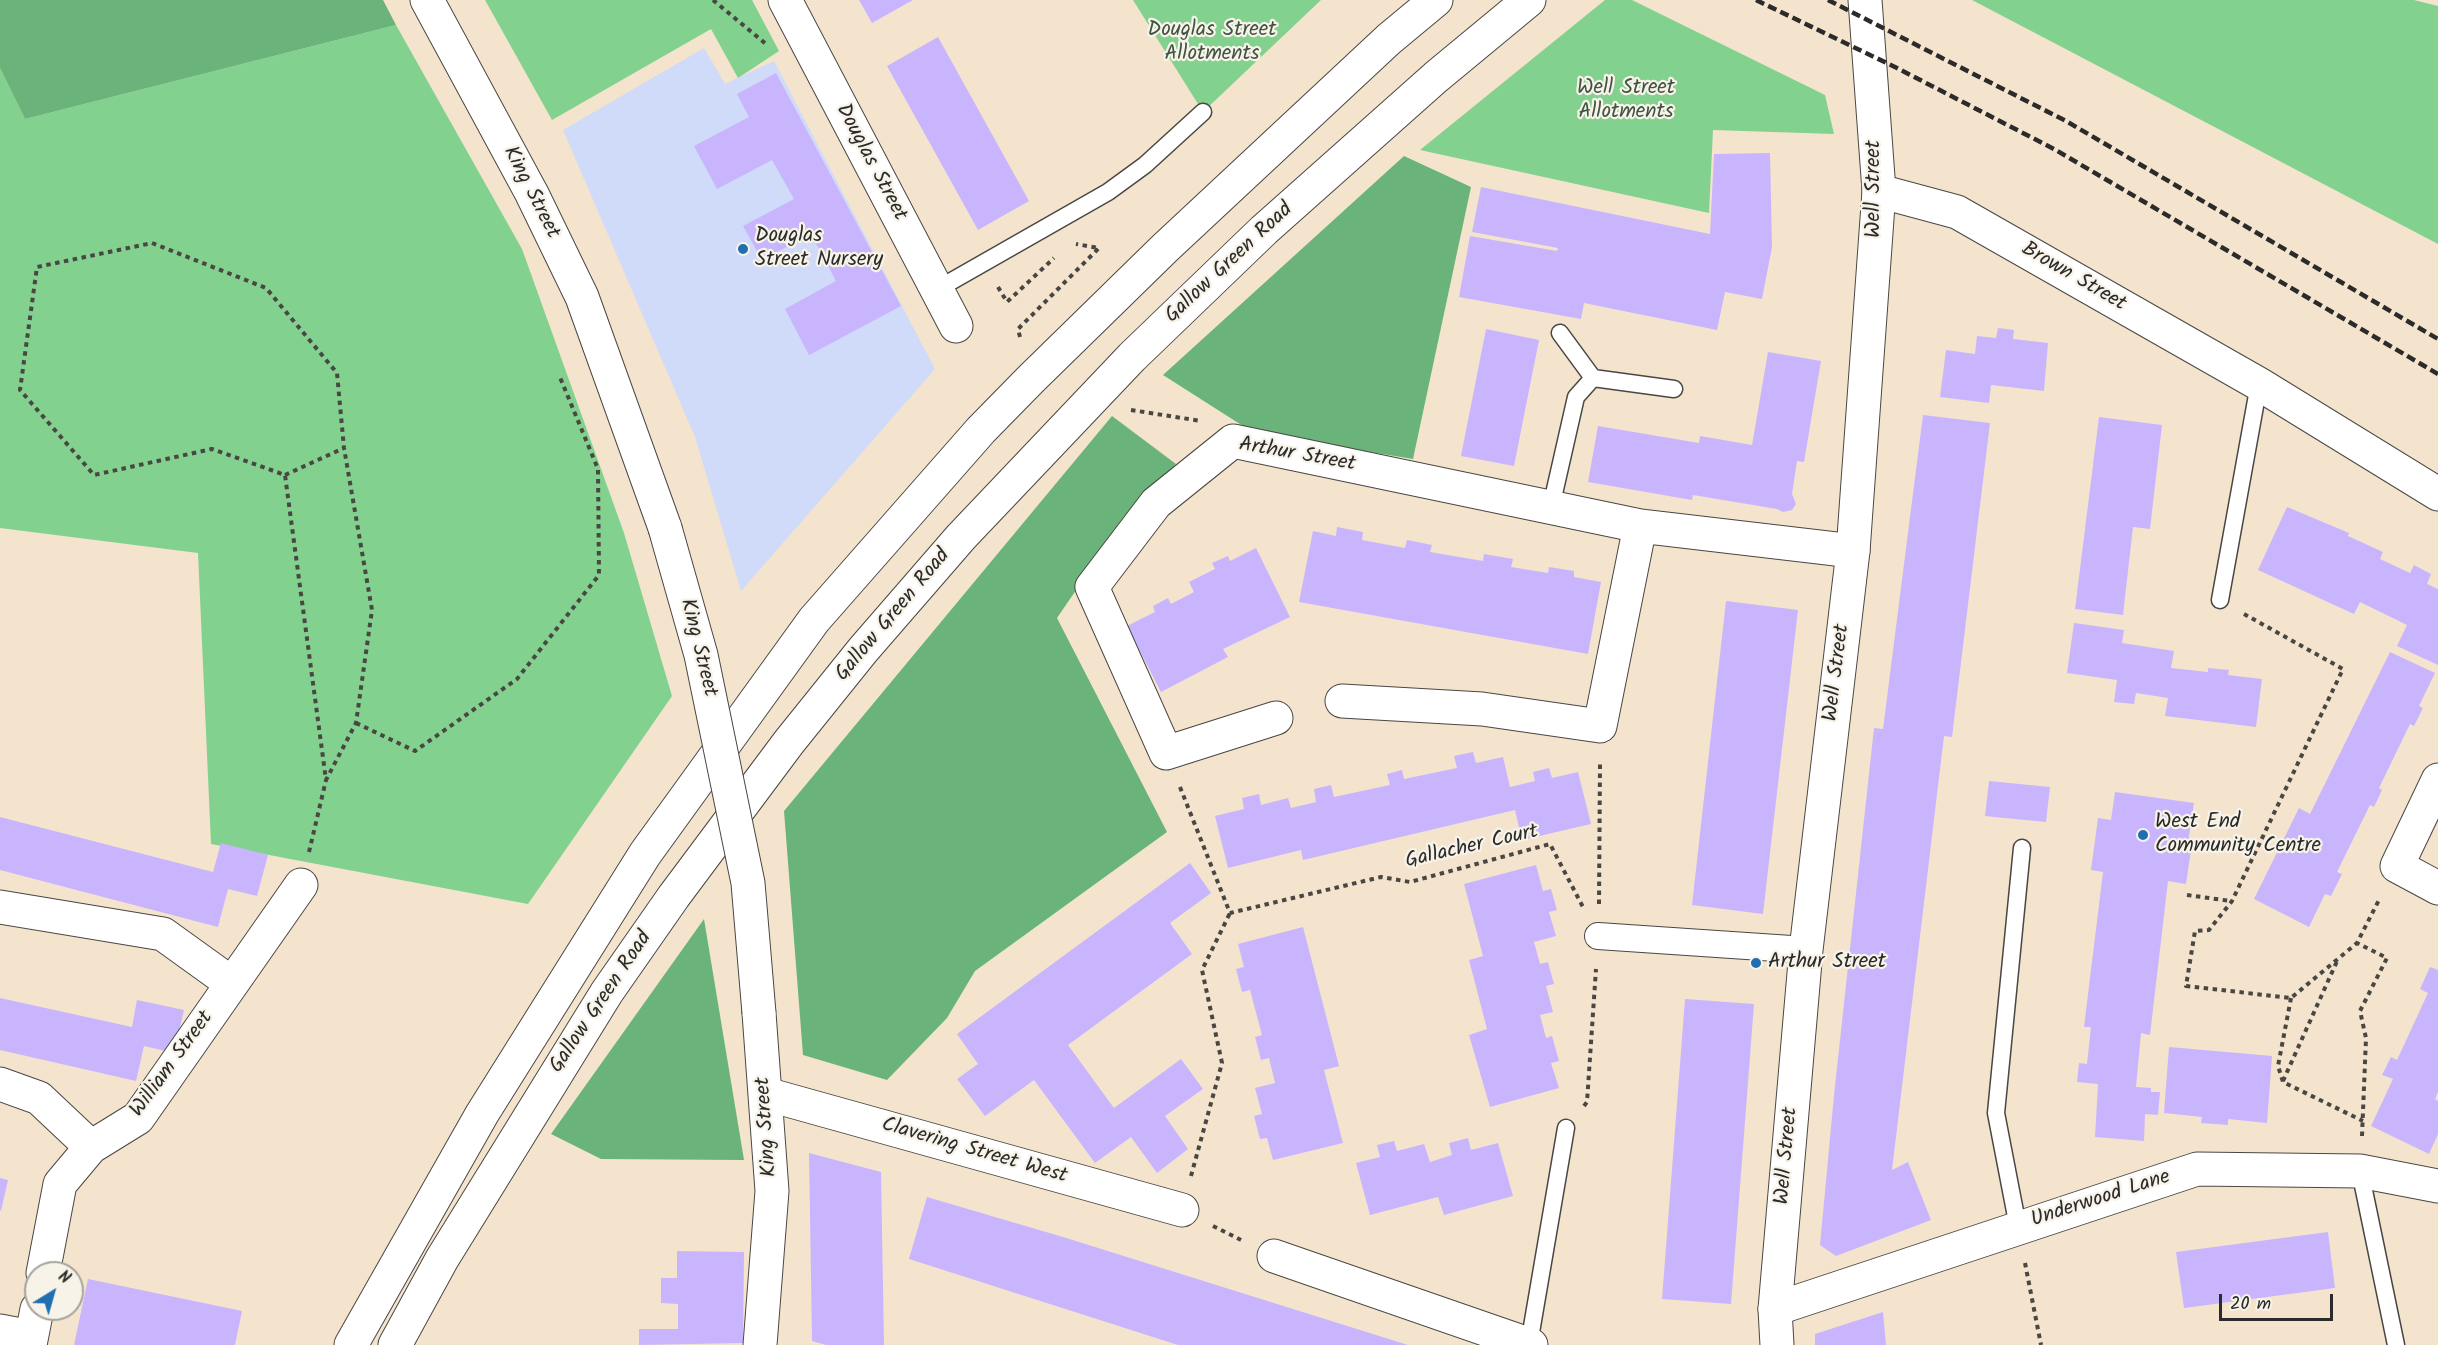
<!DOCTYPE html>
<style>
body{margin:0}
#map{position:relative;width:2438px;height:1345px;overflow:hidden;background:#f4e4cd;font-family:Kalam,sans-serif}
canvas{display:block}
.north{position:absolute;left:24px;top:1261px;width:60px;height:60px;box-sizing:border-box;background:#f7f3e8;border:2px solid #a5a39c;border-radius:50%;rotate:37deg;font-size:16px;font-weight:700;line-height:24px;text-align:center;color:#2b2b2b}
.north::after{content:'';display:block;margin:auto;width:21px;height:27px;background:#1f6fb2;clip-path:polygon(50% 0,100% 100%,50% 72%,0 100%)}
.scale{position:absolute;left:2219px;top:1294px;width:114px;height:27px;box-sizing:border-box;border:3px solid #2b2b2b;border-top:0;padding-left:8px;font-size:18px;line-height:21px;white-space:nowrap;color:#2b2b2b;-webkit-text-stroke:4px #f7f3e8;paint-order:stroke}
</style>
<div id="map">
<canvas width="2438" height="1345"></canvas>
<div class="north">N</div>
<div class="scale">20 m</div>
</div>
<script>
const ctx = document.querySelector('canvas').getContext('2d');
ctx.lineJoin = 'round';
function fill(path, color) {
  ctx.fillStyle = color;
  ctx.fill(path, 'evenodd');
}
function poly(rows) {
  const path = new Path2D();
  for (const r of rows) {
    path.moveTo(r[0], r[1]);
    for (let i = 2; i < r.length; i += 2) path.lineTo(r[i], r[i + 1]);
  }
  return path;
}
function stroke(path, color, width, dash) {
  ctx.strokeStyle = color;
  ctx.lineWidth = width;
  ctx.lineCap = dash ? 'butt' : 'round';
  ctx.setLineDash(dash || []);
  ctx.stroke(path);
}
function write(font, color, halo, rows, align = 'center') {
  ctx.font = font + ' Kalam,sans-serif';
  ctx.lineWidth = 4.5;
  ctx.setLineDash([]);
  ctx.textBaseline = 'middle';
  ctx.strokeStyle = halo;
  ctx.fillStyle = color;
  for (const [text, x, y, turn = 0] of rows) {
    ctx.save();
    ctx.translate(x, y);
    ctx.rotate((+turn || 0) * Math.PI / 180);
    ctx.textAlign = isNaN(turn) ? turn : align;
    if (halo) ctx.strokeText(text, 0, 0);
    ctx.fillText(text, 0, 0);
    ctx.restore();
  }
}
const built = poly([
 [704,48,725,84,774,61,935,369,741,591,695,437,563,130]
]);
const green = poly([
 [485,0,752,0,779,51,738,78,711,29,552,120],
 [1133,0,1321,0,1203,112],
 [1605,0,1632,0,1825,95,1834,134,1713,130,1709,213,1420,150],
 [1972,0,2414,0,2438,6,2438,244],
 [396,25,522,249,624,533,672,696,528,904,211,844,198,553,0,528,0,68,25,119]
]);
const forest = poly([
 [0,0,383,0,396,25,25,119,0,68],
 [1404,156,1471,187,1413,459,1254,433,1163,375],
 [1112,416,1176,464,1126,517,1057,618,1167,832,975,971,947,1018,887,1080,803,1055,784,811],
 [704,919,744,1160,601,1159,551,1134]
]);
const building = poly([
 [859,0,913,0,872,23],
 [938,37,1029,201,978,230,887,66],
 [776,73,901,306,809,355,785,309,836,281,811,234,762,260,743,226,794,199,772,160,717,189,694,146,749,117,737,94],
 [1770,153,1772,247,1762,299,1725,292,1717,330,1584,303,1581,319,1459,297,1470,236,1557,251,1558,248,1472,232,1481,187,1710,234,1714,154],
 [1998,328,2014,330,2013,339,2048,343,2044,391,1991,385,1989,403,1940,397,1946,350,1975,354,1977,336,1996,338],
 [1486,329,1539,340,1514,466,1461,456],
 [1768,352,1821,361,1804,462,1797,461,1792,494,1796,504,1792,510,1783,512,1777,509,1693,495,1692,500,1588,482,1598,426,1699,443,1700,436,1752,445],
 [1923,415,1990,423,1952,737,1944,736,1892,1170,1908,1162,1931,1220,1836,1256,1820,1245,1834,1095,1874,728,1883,729],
 [2099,417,2162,425,2150,529,2133,527,2123,615,2075,609],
 [2287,507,2349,533,2348,536,2383,552,2380,559,2410,573,2414,565,2431,574,2427,584,2438,589,2438,665,2397,646,2407,625,2360,602,2354,614,2258,570],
 [1337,527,1363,532,1362,540,1405,548,1407,540,1432,545,1430,552,1483,561,1484,554,1513,559,1511,567,1548,573,1549,567,1574,571,1574,577,1601,582,1588,654,1299,602,1313,531,1336,536],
 [1256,548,1290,617,1223,649,1228,657,1161,692,1127,626,1155,612,1153,606,1168,598,1171,604,1194,592,1189,582,1215,569,1212,563,1228,556,1230,561],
 [1726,601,1798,610,1763,914,1692,905],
 [2074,623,2124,630,2122,643,2174,651,2171,668,2208,672,2208,668,2229,670,2228,675,2262,679,2256,727,2165,716,2168,698,2136,693,2134,704,2114,702,2117,680,2067,673],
 [2390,652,2435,673,2419,706,2423,708,2414,726,2410,724,2379,788,2382,790,2374,807,2370,805,2337,872,2342,874,2331,896,2325,894,2309,927,2254,899,2299,808,2310,814],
 [1473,752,1476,763,1503,757,1510,787,1535,781,1533,772,1549,768,1552,778,1578,772,1591,824,1522,840,1515,810,1303,860,1301,850,1228,868,1215,816,1244,809,1242,798,1259,794,1261,805,1288,798,1291,808,1316,802,1314,789,1331,785,1334,797,1390,785,1387,774,1402,770,1404,779,1457,768,1454,756],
 [1989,781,2050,787,2046,822,1985,816],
 [2115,792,2194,803,2187,850,2191,850,2186,884,2168,881,2150,1035,2141,1033,2136,1087,2151,1088,2151,1092,2160,1092,2158,1115,2145,1114,2144,1141,2095,1137,2098,1084,2077,1082,2079,1063,2087,1064,2091,1027,2084,1027,2103,872,2091,870,2098,818,2111,820],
 [0,817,213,872,221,843,268,855,257,896,228,889,218,927,0,870],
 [1190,863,1211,893,1170,923,1192,954,1068,1045,1114,1108,1181,1059,1203,1089,1165,1116,1188,1149,1157,1173,1131,1137,1095,1163,1034,1080,985,1116,957,1079,978,1064,957,1034],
 [1536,865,1543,891,1551,889,1557,910,1549,912,1556,936,1534,942,1540,964,1548,962,1554,984,1546,986,1553,1012,1540,1015,1546,1038,1552,1036,1559,1061,1551,1063,1559,1088,1490,1107,1469,1035,1487,1029,1469,960,1483,956,1464,884],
 [1303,927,1339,1066,1324,1070,1343,1143,1273,1160,1267,1138,1260,1139,1254,1116,1262,1114,1255,1088,1275,1083,1269,1058,1261,1060,1255,1037,1262,1035,1250,990,1242,992,1236,969,1244,967,1238,944],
 [2430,967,2438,970,2438,1092,2435,1099,2438,1101,2438,1134,2429,1154,2371,1126,2393,1079,2382,1075,2391,1057,2397,1060,2428,993,2420,989],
 [0,998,132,1027,137,1000,184,1010,174,1053,144,1046,136,1081,0,1050],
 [1685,999,1754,1004,1731,1304,1662,1299],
 [2169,1047,2272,1056,2267,1123,2228,1119,2228,1125,2201,1123,2202,1117,2164,1113],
 [1468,1138,1471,1150,1498,1143,1513,1196,1444,1215,1438,1197,1370,1215,1356,1163,1380,1157,1377,1145,1394,1141,1397,1151,1424,1144,1430,1162,1452,1155,1449,1143],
 [809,1153,881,1172,884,1345,826,1345,812,1341],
 [0,1178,8,1180,1,1211,0,1210],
 [927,1197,1063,1237,1408,1345,1178,1345,909,1259],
 [2328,1232,2335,1288,2184,1308,2176,1252],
 [677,1251,744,1252,743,1343,639,1345,639,1329,678,1329,678,1304,661,1303,661,1278,677,1278],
 [88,1279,242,1311,235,1345,74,1345],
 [1883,1312,1886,1345,1815,1345,1815,1334]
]);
const path = poly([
 [713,0,766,44],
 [152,243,266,288,337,373,344,448,372,610,356,723,326,780,285,475,212,449,94,475,20,390,37,267,152,243],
 [998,287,1007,302,1054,258],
 [1020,337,1018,329,1099,248,1076,244],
 [1131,410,1201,421],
 [285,475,344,448],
 [2244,614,2343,669,2232,901,2209,930,2195,931,2186,986,2291,998,2357,943],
 [356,723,415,751,517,679,599,575,598,469,559,375],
 [1180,787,1230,913,1381,877,1410,882,1550,844,1584,909],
 [309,852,326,780],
 [2187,895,2231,901],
 [1599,904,1600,762],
 [2291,998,2278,1066,2283,1082,2363,1121],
 [2283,1081,2338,959],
 [1584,1106,1587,1102,1596,969],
 [2362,1136,2366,1038,2360,1011,2387,958,2357,943,2380,898],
 [1191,1176,1222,1063,1202,970,1230,913],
 [1213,1226,1241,1240],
 [2025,1263,2041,1345]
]);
const service = poly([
 [936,290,1108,192,1145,165,1203,112],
 [1560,333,1593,378],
 [1551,507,1576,397,1593,378,1674,389],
 [2220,600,2259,384],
 [2360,1171,2396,1345],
 [2018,1227,1996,1113,2022,848],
 [1529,1344,1566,1128]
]);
const pedestrian = poly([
 [1598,936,1806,950]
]);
const minor = poly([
 [785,0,956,326],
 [1879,191,1957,212,2259,384,2438,494],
 [1342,701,1482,709,1600,726,1640,526],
 [1276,718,1166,753,1092,587,1156,503,1233,441,1640,526,1853,551],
 [2438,780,2397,866,2438,888],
 [0,907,163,934,231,983],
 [0,1084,39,1098,91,1147],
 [766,1094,1182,1210],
 [1274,1256,1531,1345],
 [43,1273,60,1184,91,1147,138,1118,301,885],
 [1775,1309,2197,1169,2360,1171,2438,1186],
 [0,1331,31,1337],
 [30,1345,37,1309]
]);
const tertiary = poly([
 [427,0,532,194,582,297,665,528],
 [759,1013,772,1191,760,1345],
 [1777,1345,1775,1309,1806,950,1853,551,1879,191,1865,0]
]);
const secondary = poly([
 [351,1345,482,1114,645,854,814,620,981,430,1031,379,1165,248,1389,39,1436,0],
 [395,1345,442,1259,607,992,674,896,789,742,863,650,961,537,1132,357,1264,230,1436,77,1529,0]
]);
const rail = poly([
 [1756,0,1897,68,2054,149,2438,374],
 [1828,0,2066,121,2438,339]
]);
const tertiaryBridge = poly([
 [665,528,701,655,748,883,759,1013]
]);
const markers = [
 [743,249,6,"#1f6fb2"],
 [2143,835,6,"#1f6fb2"],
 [1756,963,6,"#1f6fb2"]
];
const parkNames = [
 ["Douglas Street",1212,31],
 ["Allotments",1212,55],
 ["Well Street",1626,89],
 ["Allotments",1626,113]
];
const streetNames = [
 ["Douglas Street",870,163,62],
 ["Well Street",1875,189,-90],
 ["King Street",530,193,63],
 ["Gallow Green Road",1230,264,-43],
 ["Brown Street",2073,278,30],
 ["Arthur Street",1297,456,10],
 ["Gallow Green Road",894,616,-50],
 ["King Street",697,648,76],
 ["Well Street",1838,673,-83],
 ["Gallacher Court",1472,848,-13],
 ["Gallow Green Road",602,1003,-56],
 ["William Street",173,1065,-54],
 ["King Street",768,1127,-94],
 ["Clavering Street West",974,1152,16],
 ["Well Street",1788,1156,-85],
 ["Underwood Lane",2101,1200,-18]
];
const poiNames = [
 ["Douglas",755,237],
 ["Street Nursery",755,261],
 ["West End",2155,823],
 ["Community Centre",2155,847],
 ["Arthur Street",1768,963]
];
fill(built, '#d0daf9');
fill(green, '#83d18f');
fill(forest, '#6ab37a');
fill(building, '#c9b5fd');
stroke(service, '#494743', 19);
stroke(pedestrian, '#494743', 28);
stroke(minor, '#494743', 35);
stroke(tertiary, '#494743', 35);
stroke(secondary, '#494743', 35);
stroke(path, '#494743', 4, [4.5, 4.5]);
stroke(service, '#fff', 16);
stroke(pedestrian, '#fff', 26);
stroke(minor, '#fff', 33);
stroke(tertiary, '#fff', 33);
stroke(secondary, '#fff', 33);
stroke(rail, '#2b2b2b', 4.5, [9, 4.5]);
stroke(tertiaryBridge, '#494743', 35, []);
stroke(tertiaryBridge, '#fff', 33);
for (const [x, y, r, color] of markers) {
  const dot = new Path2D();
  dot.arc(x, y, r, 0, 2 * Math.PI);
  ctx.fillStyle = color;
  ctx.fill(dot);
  stroke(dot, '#f7f3e8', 2);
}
write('21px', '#415444', '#f7f3e8', parkNames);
write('21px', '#2b2b2b', '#f7f3e8', streetNames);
write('21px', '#2b2b2b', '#f7f3e8', poiNames, 'left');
</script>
